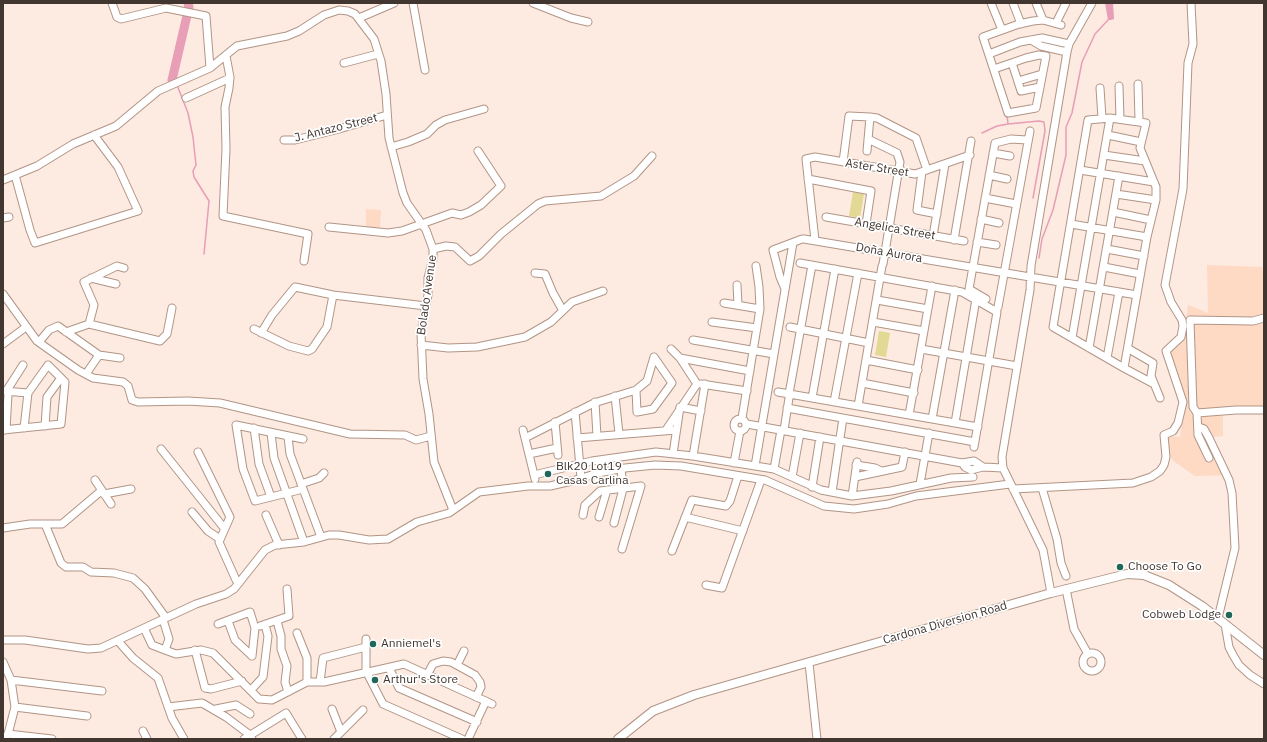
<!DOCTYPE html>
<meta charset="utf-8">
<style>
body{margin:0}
#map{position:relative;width:1267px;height:742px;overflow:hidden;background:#fdeae0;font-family:"IBM Plex Sans",sans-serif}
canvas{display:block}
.frame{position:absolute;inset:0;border:4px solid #423630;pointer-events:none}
</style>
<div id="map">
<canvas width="1267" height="742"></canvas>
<div class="frame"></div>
</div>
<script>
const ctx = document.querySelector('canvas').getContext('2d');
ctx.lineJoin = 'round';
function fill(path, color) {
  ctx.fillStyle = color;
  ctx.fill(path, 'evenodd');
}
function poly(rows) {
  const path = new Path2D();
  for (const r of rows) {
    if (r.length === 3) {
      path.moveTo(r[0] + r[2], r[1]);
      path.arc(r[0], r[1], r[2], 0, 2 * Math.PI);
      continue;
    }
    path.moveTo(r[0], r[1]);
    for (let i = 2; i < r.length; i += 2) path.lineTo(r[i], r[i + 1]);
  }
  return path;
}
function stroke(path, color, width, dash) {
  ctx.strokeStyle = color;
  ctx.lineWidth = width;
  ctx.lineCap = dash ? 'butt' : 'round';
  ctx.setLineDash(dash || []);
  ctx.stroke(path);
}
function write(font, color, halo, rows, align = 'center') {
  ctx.font = font + ' "IBM Plex Sans",sans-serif';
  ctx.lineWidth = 3.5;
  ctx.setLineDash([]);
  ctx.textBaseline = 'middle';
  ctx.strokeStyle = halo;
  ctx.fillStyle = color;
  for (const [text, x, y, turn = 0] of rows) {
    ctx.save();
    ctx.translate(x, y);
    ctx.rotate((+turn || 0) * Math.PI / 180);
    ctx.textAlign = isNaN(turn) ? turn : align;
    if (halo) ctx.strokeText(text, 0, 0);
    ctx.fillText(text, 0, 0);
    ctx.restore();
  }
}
const built = poly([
 [366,209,381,210,380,229,366,229],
 [1207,265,1262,267,1264,276,1264,413,1223,413,1223,436,1212,437,1230,475,1195,476,1172,460,1165,436,1180,437,1186,402,1168,350,1184,335,1188,305,1208,313]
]);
const green = poly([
 [853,192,864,194,860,218,849,216],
 [879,331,890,333,886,357,875,355]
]);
const water = poly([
 [1105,3,1113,3,1114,19,1111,20,1108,20]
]);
const stream = poly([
 [177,85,188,113,193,137,196,165,193,171,194,177,209,201,204,254],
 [1007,115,1008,124,1039,121,1044,122,1045,131,1033,198],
 [982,133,997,126,1008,124],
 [1039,258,1042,239,1053,210,1066,155,1066,127,1072,113,1082,62,1095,34,1108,20]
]);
const river = poly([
 [172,80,189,7,188,3]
]);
const minor = poly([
 [112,3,117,17,121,19,166,8,206,16,210,68],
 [413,3,425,70],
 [533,3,571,18,588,22],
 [991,3,1002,30],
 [1013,3,1021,24],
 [1036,3,1043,20],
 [359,18,394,3],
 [1056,23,1066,3],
 [1031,40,1041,46,1067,52],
 [989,54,1020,42,1042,38,1069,44],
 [226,56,230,77,229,88,225,107,226,149,223,216,308,234,304,261],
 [344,63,378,54],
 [1012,63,1021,91,1040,87],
 [994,69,1026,58,1039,55,1046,56,1036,108,1008,113,983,37,1019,24,1033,21,1043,20,1061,25],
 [1018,81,1042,74],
 [1138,84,1139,121],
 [1119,86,1120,119],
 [1100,88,1102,118],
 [186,98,230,78],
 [1108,135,1141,142],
 [868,139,897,153,900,162,883,264],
 [284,140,295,140,339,129,387,115],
 [391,147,408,142,427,134,436,125,445,120,484,109],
 [867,151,870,117],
 [993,153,1010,156],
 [1104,155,1145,161],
 [843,162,849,116,870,117,877,118,916,138,927,170],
 [1080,170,1154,182],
 [922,172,917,210,937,214],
 [15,175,30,230,35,243,138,211,118,167,94,135],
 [989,175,1007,179],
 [808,179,871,191,866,224],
 [3,180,37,166,73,144,116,126,158,91,210,68,237,46,287,36,299,31,324,15,339,10,348,11,355,14,374,39,381,61,386,94,389,138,403,193,407,203,426,230,433,249,433,259,428,278,428,295,421,333,423,379,429,414,434,462,453,510],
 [1116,194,1156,200],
 [985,198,1016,204],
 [1113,212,1151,220],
 [826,217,964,241],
 [3,218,9,217],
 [981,219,999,223],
 [1071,224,1147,237],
 [329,227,388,233,402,231,452,213,461,215,469,212,481,205,501,186,478,151],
 [933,236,945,164],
 [804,239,1137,295],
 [815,240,806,159,815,157,915,174,970,155],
 [954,240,971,141],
 [977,242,996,245],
 [433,249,446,246,455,247,470,261,479,256,501,234,538,204,545,201,601,196,634,176,652,156],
 [1107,249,1144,256],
 [800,263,962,292,997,312,974,447],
 [1104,267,1140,274],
 [535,273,545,274,553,293,562,309],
 [91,278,116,284],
 [737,285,738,305],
 [785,289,780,277,773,250,802,239],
 [3,294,37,341,78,370,93,378,123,382,128,386,132,400,138,402,188,401,220,403,350,434,405,435,416,440,431,436],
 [986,299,969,289,995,143,1011,139,1027,140],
 [877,300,928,309],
 [724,303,760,309],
 [998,307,1030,131],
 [712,322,757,328],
 [873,322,924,331],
 [89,324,94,305,84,282,117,266,124,268],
 [790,327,869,343],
 [254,329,289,346,308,351,312,349,327,327,333,295],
 [66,332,89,324,160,341,167,334,172,308],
 [261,333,272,315,295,287,333,295,426,306],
 [1072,338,1110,118],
 [693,340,774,354],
 [39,342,49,330,58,326,99,355,120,358],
 [3,344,26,327],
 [421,345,448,348,477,347,525,337,551,322,572,302,603,291],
 [1089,348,1119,176],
 [671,349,680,358,697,384],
 [921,349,1017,366],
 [1129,349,1153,363,1151,376,1160,398],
 [680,358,750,371],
 [1107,358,1119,292],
 [866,360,918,370],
 [1124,368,1147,237,1156,200,1156,187,1140,148,1146,123,1110,118,1088,120,1053,327,1124,368,1154,384],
 [86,374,99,355],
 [862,383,914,393],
 [701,384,747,391],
 [636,390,637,412,653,409,672,383,654,357],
 [4,391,28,393],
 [778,392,978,427],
 [789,394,812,265],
 [615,396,619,434],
 [812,398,835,269],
 [595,402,597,436],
 [834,402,858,273],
 [858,406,882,266],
 [787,408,975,442],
 [575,412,581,478],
 [1197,413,1236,410,1264,410],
 [909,415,932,286],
 [742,418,760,309,759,287,756,266],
 [740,425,6],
 [932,419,955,290],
 [555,422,558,455],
 [955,423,976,299],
 [747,424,962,463,974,461,983,467,1003,468],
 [45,426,47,397,61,378],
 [1199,427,1204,429,1209,438,1229,480,1232,493,1235,548,1218,618],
 [254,428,259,464,271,497],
 [3,430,61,424,65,382,48,365,28,393,24,428],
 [6,430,8,394,7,390,23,365],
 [523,430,535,479],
 [666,430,697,384],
 [784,430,789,398],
 [271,433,274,458,304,542],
 [288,437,290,454,321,537],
 [525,438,594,403,636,390,647,381,654,357],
 [577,438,676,430],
 [303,439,236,425,243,469,255,501,303,489],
 [161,449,224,528],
 [198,452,230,517,219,542,236,580,239,583],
 [529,454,557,448],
 [673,454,680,407,701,411],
 [693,456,705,384],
 [1209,458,1198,435,1197,413,1193,407,1190,320,1253,321,1264,318],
 [734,463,740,431],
 [962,463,965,467,971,470,983,467],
 [856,465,875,468,881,471],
 [755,466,793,243],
 [774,469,781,430],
 [534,475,592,461,656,452,693,456,774,469,821,490,852,496,891,491,951,478,973,477],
 [792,477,800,433],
 [855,477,902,467,905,452],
 [95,480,111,504],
 [301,484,319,478,324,473],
 [920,484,929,433],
 [812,487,820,437],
 [1042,488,1057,539,1061,563,1066,576],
 [1013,489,1133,483,1151,477,1160,471,1164,465,1166,457,1164,435,1173,431,1178,423,1183,402,1166,351,1181,337,1183,326,1182,320,1171,302,1165,285,1183,189,1188,63,1193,44,1191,3],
 [832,492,843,418],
 [104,494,131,489],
 [852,496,857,462],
 [192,512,208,531,220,539],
 [266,515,279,545],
 [583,515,585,505,600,491,641,486,622,549],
 [599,517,607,490],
 [685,517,743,531],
 [614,523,623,489,621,468],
 [45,524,62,524,101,491],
 [3,528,30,524,45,524,61,563,66,567,83,567,91,572,114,573,133,578,145,589,166,618],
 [672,551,692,500,726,506,730,501,738,476],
 [706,585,722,588,761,480],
 [1066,589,1074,629,1088,654],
 [1051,593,1043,550,1003,468,1002,457,1030,290,1031,266,1067,52,1069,44,1092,3],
 [228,621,235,640,252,656],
 [277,621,281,636,281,649,287,666,285,682,288,692],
 [164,623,169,639,165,650],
 [218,624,250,612,255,628,252,656],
 [1225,624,1229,647,1233,655,1239,665,1250,675,1264,684],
 [260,626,289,616,287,589],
 [144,628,152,645,165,650,176,654,201,650,213,653,259,699,272,700,307,682,324,682,404,664,492,704],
 [297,633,307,658,307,682],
 [366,639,366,671,383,704,462,739],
 [3,640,25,640,88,649,101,648,196,604,226,594,234,589,265,550,275,545,304,542,329,535,339,535,369,540,388,539,417,522,449,513,479,492,528,486,550,486,572,481,598,473,625,468,655,465,681,466,765,480,824,506,854,509,888,504,916,496,1010,484],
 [118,641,133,658,158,678,172,718,184,739],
 [195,650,205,688,211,689,242,681],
 [1092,662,9],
 [3,662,11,680,15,707,8,734,3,739],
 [809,663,817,739],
 [457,665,464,651],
 [389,668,399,688,477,722],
 [427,675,433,664,443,661,451,662,475,675,480,682,481,687,476,697],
 [11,680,102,691],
 [320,682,323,658,366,647],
 [251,690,263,677,268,636,265,625],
 [15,707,87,716],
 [168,707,202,703,226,717,250,735,252,739],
 [216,709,236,705,250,714],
 [332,709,341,732],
 [143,731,147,739],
 [8,734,52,739],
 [244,739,286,713,302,739],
 [334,739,363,710],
 [468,739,486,701]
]);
const major = poly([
 [618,739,653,711,694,695,1051,593,1127,574,1144,575,1169,585,1202,606,1264,655]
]);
const markers = [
 [548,474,4,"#20675a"],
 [1120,567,4,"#20675a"],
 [1229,615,4,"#20675a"],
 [373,644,4,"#20675a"],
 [375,680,4,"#20675a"]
];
const streetNames = [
 ["J. Antazo Street",336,128,-14],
 ["Aster Street",877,168,9],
 ["Angelica Street",895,229,10],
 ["Doña Aurora",889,253,10],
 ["Bolado Avenue",427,295,-82],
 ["Cardona Diversion Road",945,623,-16]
];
const poiNames = [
 ["Blk20 Lot19",556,467],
 ["Casas Carlina",556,481],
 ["Choose To Go",1128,567],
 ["Cobweb Lodge",1221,615,"right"],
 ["Anniemel's",381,644],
 ["Arthur's Store",383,680]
];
fill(built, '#fed9c4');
fill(green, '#e2d995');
fill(water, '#e79eb6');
stroke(stream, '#e79eb6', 1.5);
stroke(river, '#e79eb6', 9);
stroke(minor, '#b19586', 9);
stroke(major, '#b19586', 10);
stroke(minor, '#fff', 7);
stroke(major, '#fff', 8);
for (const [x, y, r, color] of markers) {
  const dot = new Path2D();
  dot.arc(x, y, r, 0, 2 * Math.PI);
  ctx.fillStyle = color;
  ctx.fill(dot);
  stroke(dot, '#fff', 1.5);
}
write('12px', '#423630', '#fff', streetNames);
write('12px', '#423630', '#fff', poiNames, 'left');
</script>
